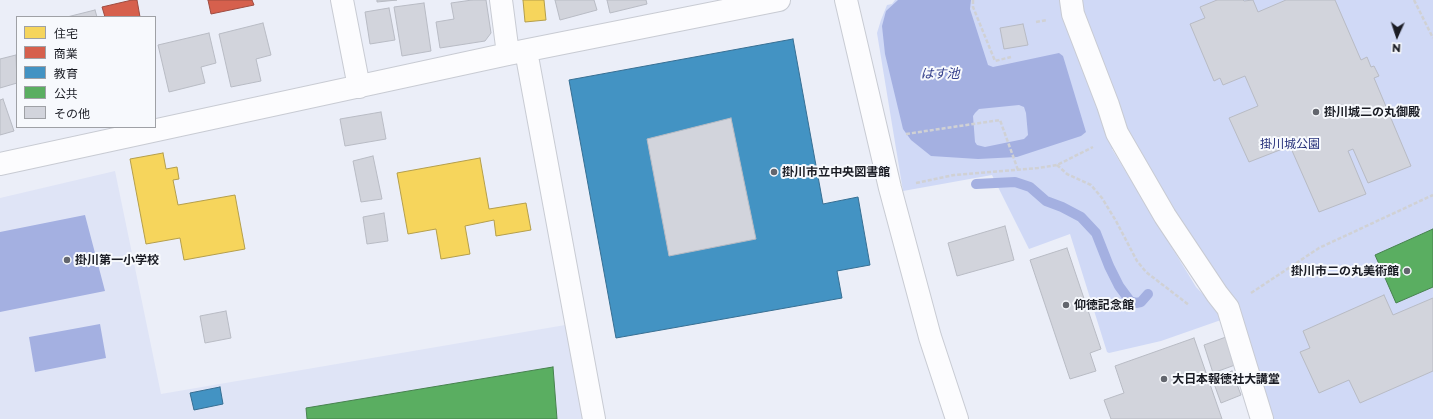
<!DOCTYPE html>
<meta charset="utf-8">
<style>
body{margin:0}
#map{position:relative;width:1433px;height:419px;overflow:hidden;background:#ebeef8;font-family:Montserrat,"Noto Sans JP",sans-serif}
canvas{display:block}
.legend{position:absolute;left:16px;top:16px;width:140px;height:112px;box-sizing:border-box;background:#f7f9fd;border:1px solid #9fa1a6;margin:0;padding:5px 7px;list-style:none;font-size:12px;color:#1a1c24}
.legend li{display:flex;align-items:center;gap:8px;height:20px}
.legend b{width:20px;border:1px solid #9fa1a6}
.north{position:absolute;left:1377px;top:16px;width:40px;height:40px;-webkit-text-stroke:3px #f7f9fd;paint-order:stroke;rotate:183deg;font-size:11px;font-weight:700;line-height:16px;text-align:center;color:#1a1c24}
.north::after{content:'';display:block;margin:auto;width:14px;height:18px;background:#1a1c24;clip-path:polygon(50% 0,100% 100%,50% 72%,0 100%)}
</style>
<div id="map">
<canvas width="1433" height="419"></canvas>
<ul class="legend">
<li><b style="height:11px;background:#f6d55c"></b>住宅</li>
<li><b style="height:11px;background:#d6604d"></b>商業</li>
<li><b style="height:11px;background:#4393c3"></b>教育</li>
<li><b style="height:11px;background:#5aae61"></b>公共</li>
<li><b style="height:11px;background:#d2d4dc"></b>その他</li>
</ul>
<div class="north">N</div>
</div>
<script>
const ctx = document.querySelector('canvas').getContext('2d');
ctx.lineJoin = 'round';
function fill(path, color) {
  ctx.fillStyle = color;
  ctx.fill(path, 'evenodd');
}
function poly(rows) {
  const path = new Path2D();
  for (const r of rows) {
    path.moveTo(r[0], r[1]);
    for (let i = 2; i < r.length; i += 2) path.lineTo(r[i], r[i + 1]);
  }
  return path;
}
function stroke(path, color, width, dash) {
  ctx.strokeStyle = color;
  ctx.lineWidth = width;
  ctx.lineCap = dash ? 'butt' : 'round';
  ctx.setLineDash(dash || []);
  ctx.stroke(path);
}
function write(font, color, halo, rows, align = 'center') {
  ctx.font = font + ' Montserrat,"Noto Sans JP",sans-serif';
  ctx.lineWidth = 4;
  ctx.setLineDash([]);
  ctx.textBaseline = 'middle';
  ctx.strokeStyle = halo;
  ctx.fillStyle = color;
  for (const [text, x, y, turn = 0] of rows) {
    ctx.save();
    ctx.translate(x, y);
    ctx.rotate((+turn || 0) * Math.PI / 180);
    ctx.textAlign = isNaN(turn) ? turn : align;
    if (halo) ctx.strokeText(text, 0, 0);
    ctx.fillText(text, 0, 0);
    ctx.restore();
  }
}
const built = poly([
 [115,171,161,394,577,323,589,419,0,419,0,198]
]);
const green = poly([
 [895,0,1433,0,1433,419,1266,419,1231,318,1128,146,1112,149,1196,287,1221,313,1221,320,1161,341,1109,353,1107,352,1070,234,1029,249,992,175,903,191,877,33,881,20,887,5,892,4]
]);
const water = poly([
 [898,0,971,0,970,9,988,65,993,67,1059,53,1063,56,1086,132,1081,136,1017,157,978,159,931,156,911,140,903,129,885,54,882,26,886,11],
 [1019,105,1024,107,1026,113,1028,135,1024,139,985,147,977,145,975,142,973,116,975,113,979,109],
 [85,215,105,291,0,312,0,232],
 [100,324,106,358,35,372,29,337]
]);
const homes = poly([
 [523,0,544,0,546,20,525,22,523,0],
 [163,153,166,169,177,167,179,179,173,180,178,205,235,195,245,249,184,260,180,238,146,244,130,159,163,153],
 [480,158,489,209,526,203,531,230,496,236,494,220,465,226,470,254,441,259,436,229,408,234,397,173,480,158]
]);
const shops = poly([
 [132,0,137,0,140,17,105,17,102,7,132,0],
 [208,0,252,0,254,5,211,14,208,0]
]);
const schools = poly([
 [793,39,823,204,858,197,870,265,837,271,842,298,616,338,569,80,793,39],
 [220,387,223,404,194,410,190,393,220,387]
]);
const public = poly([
 [1433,229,1433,287,1396,303,1375,255,1433,229],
 [553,367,557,419,307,419,306,408,553,367]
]);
const stream = poly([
 [976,184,1015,182,1030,187,1046,201,1062,207,1081,217,1096,233,1109,266,1119,286,1130,301,1136,303,1141,302,1148,294]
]);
const building = poly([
 [377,0,397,0,377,2,377,0],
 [472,0,486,0,491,33,485,41,440,48,436,22,454,19,451,3,472,0],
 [555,0,594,0,597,10,560,20,555,0],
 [607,0,646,0,647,4,610,13,607,0],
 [1217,0,1243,0,1244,1,1253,0,1258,12,1286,0,1335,0,1361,60,1367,57,1371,67,1374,66,1379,76,1374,78,1411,166,1368,183,1353,149,1348,151,1366,194,1319,212,1290,146,1249,162,1229,118,1258,106,1245,76,1223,85,1220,78,1214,81,1190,24,1205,18,1200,7,1217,0],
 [424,3,431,51,402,56,394,7,424,3],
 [389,8,395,40,370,44,365,12,389,8],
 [95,10,97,17,67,17,95,10],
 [263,23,271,55,256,59,261,81,231,87,219,34,263,23],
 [1023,24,1028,45,1004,49,1000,28,1023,24],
 [209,33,216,63,201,67,205,83,169,92,158,45,209,33],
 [16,55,17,83,0,88,0,59,16,55],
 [3,99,14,131,0,135,0,100,3,99],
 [381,112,386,139,345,146,340,119,381,112],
 [731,118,756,239,669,256,647,139,731,118],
 [373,156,382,199,361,202,353,161,373,156],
 [384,213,388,241,367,244,363,217,384,213],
 [1005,226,1014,260,957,276,948,243,1005,226],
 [1067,248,1101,349,1090,353,1096,371,1070,379,1030,260,1067,248],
 [1384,295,1393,315,1433,298,1433,371,1360,403,1349,380,1319,393,1300,352,1310,348,1303,331,1384,295],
 [226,311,231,338,205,343,200,316,226,311],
 [1226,337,1235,365,1213,373,1204,345,1226,337],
 [1194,338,1222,419,1111,419,1104,400,1124,393,1115,366,1194,338],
 [1232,371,1241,395,1221,403,1212,378,1232,371]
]);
const path = poly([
 [973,0,973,7,995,61,1011,57],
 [1414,0,1433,38],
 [1036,22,1047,20],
 [906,134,1000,120,1018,170],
 [1057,165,1067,174,1091,185,1102,198,1116,221,1137,261,1146,272,1189,305],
 [916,183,954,175,1038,168,1057,165,1093,147],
 [1251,293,1319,248,1433,195]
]);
const minor = poly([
 [342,0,359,87],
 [501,0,508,54],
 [846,0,890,188,930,337,957,419],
 [1071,0,1073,14,1108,105,1117,133,1165,216,1217,294,1228,308,1262,419],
 [526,51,594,419],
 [0,164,508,54,779,0]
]);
const markers = [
 [1316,112,4,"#63666e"],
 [774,172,4,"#63666e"],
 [67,260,4,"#63666e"],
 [1407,271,4,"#63666e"],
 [1066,305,4,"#63666e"],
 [1164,379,4,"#63666e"]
];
const poiNames = [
 ["掛川城二の丸御殿",1324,112],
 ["掛川市立中央図書館",782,172],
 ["掛川第一小学校",75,260],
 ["掛川市二の丸美術館",1399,271,"right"],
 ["仰徳記念館",1074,305],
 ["大日本報徳社大講堂",1172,379]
];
const parkNames = [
 ["掛川城公園",1290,144]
];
const waterNames = [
 ["はす池",940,74]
];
fill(built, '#dfe4f6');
fill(green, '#d0d9f6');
fill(water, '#a4b0e1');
fill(homes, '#f6d55c');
stroke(homes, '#b49e4b', 1);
fill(shops, '#d6604d');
stroke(shops, '#9e4c41', 1);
fill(schools, '#4393c3');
stroke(schools, '#376f93', 1);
fill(public, '#5aae61');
stroke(public, '#47824f', 1);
stroke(stream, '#a4b0e1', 10);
fill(building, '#d2d4dc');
stroke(building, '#b8bbc4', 1);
stroke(minor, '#c8cbd3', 24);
stroke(path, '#d0d1d4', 2.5, [4, 2]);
stroke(minor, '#fcfcfe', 22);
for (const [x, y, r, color] of markers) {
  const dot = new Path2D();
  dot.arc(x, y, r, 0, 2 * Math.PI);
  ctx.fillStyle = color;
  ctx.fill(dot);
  stroke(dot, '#f7f9fd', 1.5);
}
write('bold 12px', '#1a1c24', '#f7f9fd', poiNames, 'left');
write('12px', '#252f79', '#f7f9fd', parkNames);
write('italic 13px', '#323e8a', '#f7f9fd', waterNames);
</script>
